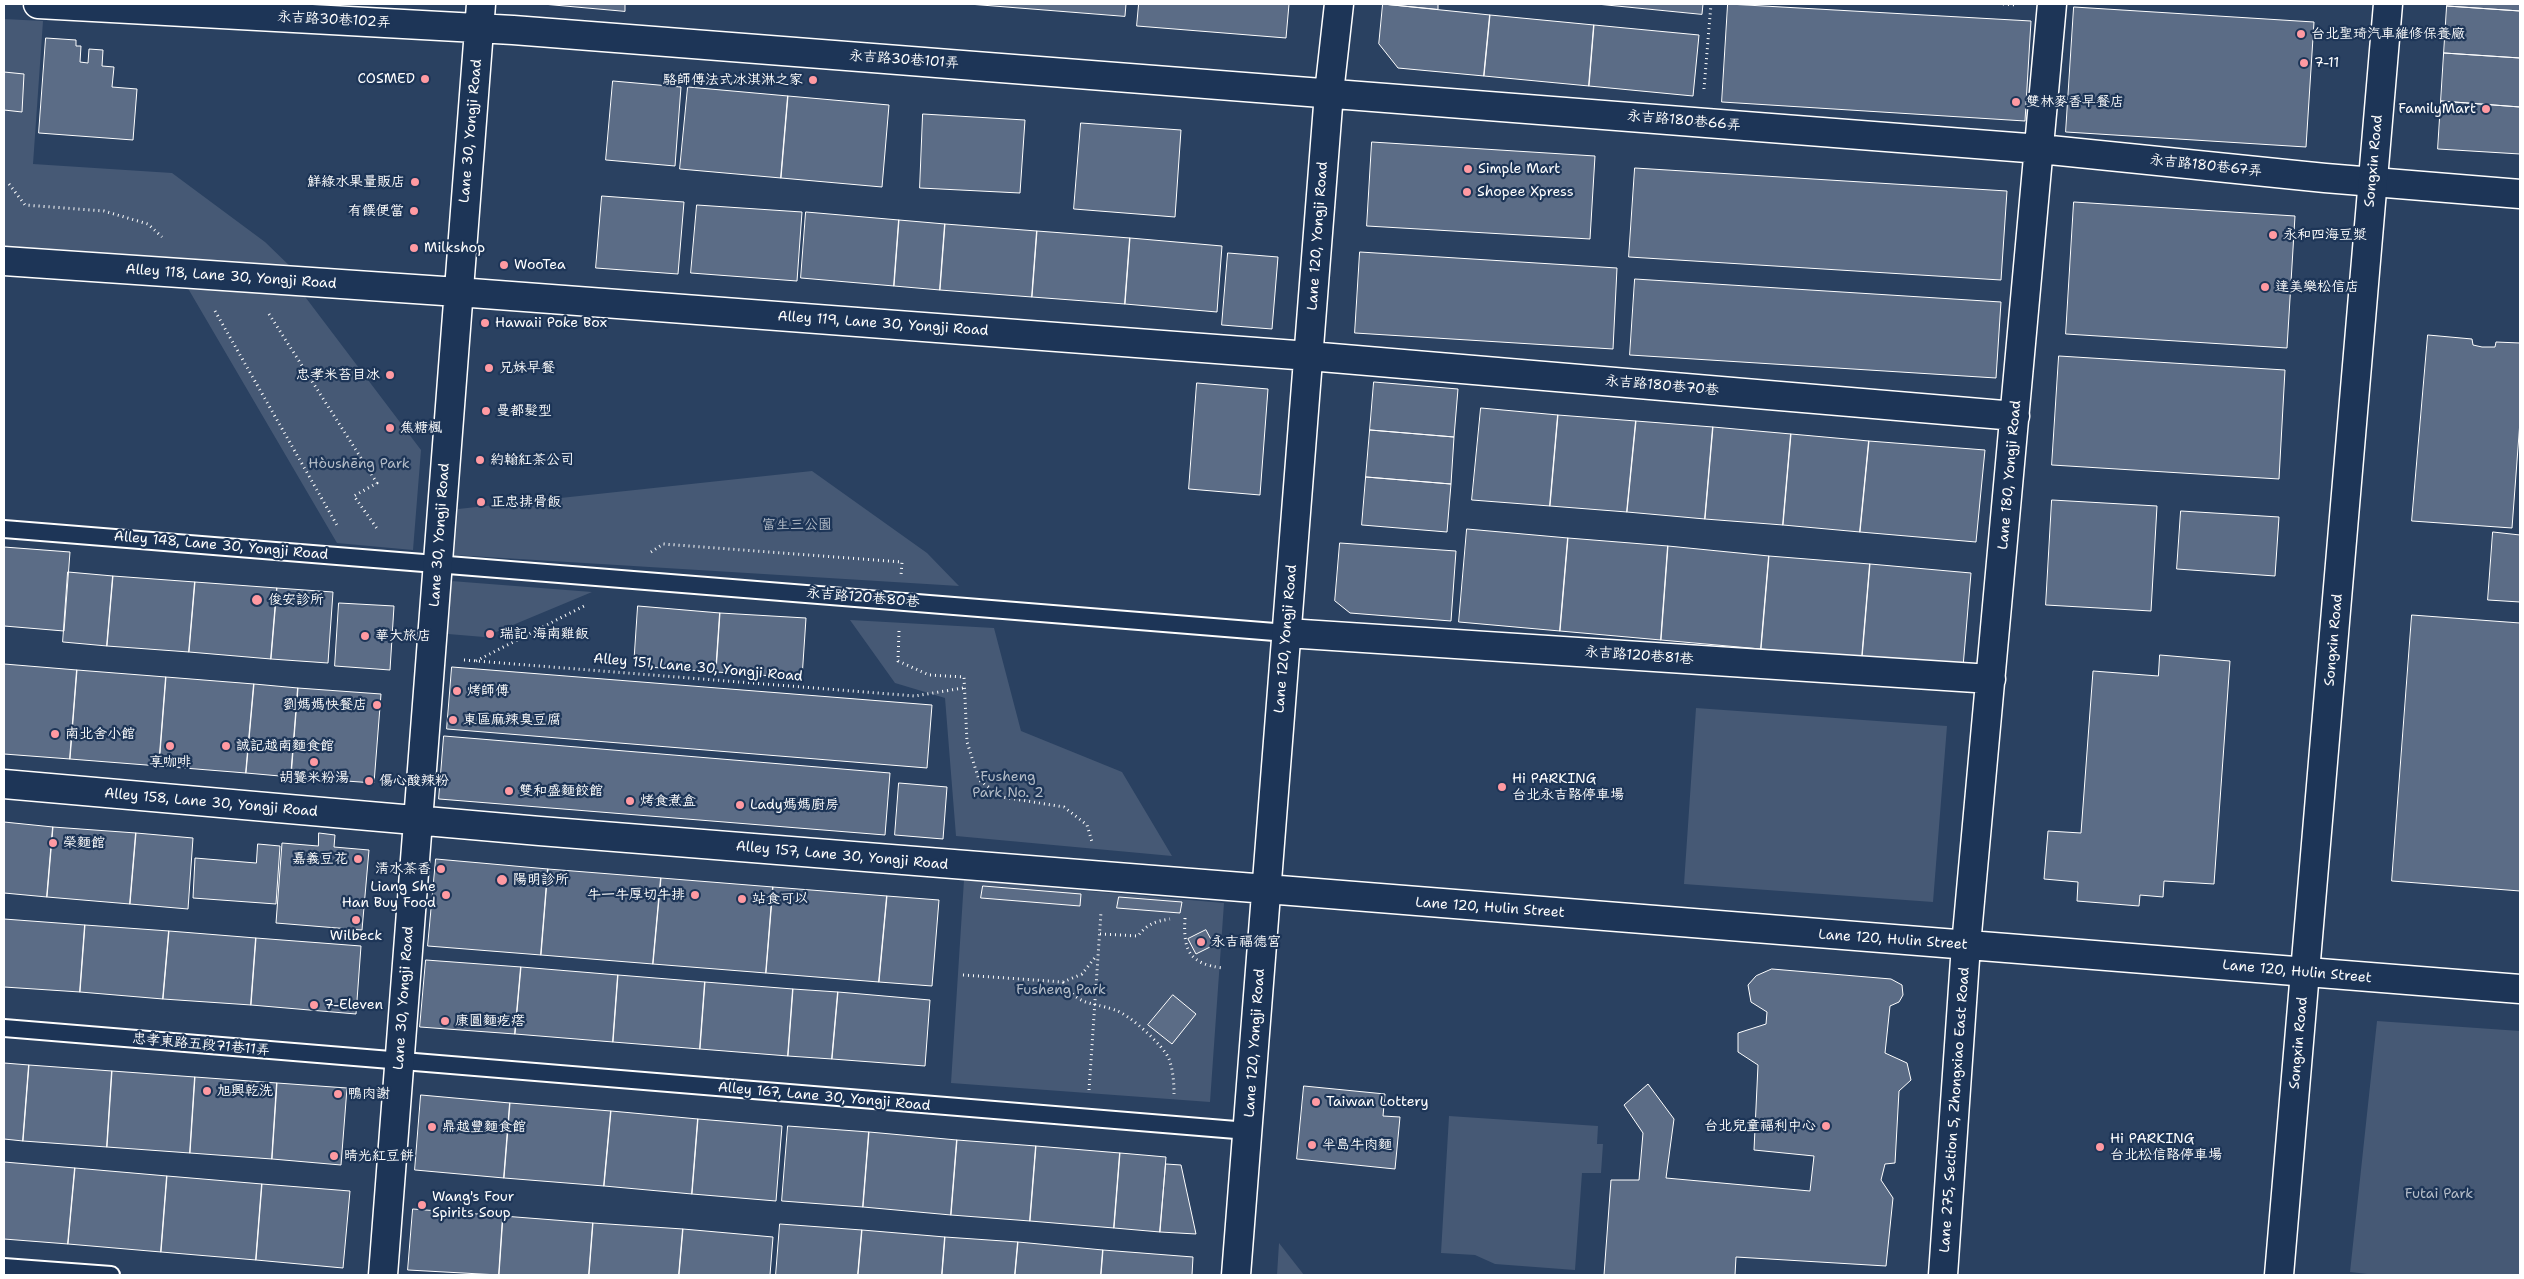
<!DOCTYPE html>
<meta charset="utf-8">
<style>
body{margin:0}
#map{position:relative;width:2524px;height:1279px;overflow:hidden;background:#2a4161;font-family:"Shantell Sans",sans-serif}
canvas{display:block}
.frame{position:absolute;inset:0;border:5px solid #fff;pointer-events:none}
</style>
<div id="map">
<canvas width="2524" height="1279"></canvas>
<div class="frame"></div>
</div>
<script>
const ctx = document.querySelector('canvas').getContext('2d');
ctx.lineJoin = 'round';
function fill(path, color) {
  ctx.fillStyle = color;
  ctx.fill(path, 'evenodd');
}
function strokePath(path, color, width, dash) {
  ctx.strokeStyle = color;
  ctx.lineWidth = width;
  ctx.lineCap = dash ? 'butt' : 'round';
  ctx.setLineDash(dash || []);
  ctx.stroke(path);
}
function drawText(font, color, halo, rows, align = 'center') {
  ctx.font = font + ' "Shantell Sans","LXGW WenKai TC",sans-serif';
  ctx.lineWidth = 4.5;
  ctx.setLineDash([]);
  ctx.textBaseline = 'middle';
  ctx.strokeStyle = halo;
  ctx.fillStyle = color;
  for (const [text, x, y, turn = 0] of rows) {
    ctx.save();
    ctx.translate(x, y);
    ctx.rotate((+turn || 0) * Math.PI / 180);
    ctx.textAlign = isNaN(turn) ? turn : align;
    if (halo) ctx.strokeText(text, 0, 0);
    ctx.fillText(text, 0, 0);
    ctx.restore();
  }
}
fill(new Path2D(`
 M4 19 43 21 33 164 172 173 265 242 295 271 4 248Z
 M186 285 303 294 421 450 413 550 337 543Z
 M812 471 927 553 959 586 454 555 458 509Z
 M451 581 592 592 484 637 448 634Z
 M850 620 994 628 1021 731 1122 772 1172 856 956 836 945 698 895 683Z
 M1696 708 1947 726 1933 902 1684 884Z
 M964 880 1224 903 1210 1102 951 1083Z
 M2377 1021 2520 1031V1275H2376L2350 1272Z
 M1449 1116 1598 1126 1597 1144H1603L1601 1173H1582L1575 1270 1495 1264 1475 1255 1441 1253Z
 M1279 1243 1304 1275H1277Z`), '#465975');
const building = new Path2D(`
 M543 4H625V11Z
 M969 4H1126L1125 16Z
 M1139 4H1289L1286 38 1137 26Z
 M1383 4H1438V9Z
 M1383 4 1490 15 1484 76 1398 68 1379 44Z
 M1597 4H1703L1702 14Z
 M1728 4 2031 21 2025 121 1722 102Z
 M2448 4H2520V11L2447 6Z
 M2447 6 2520 11V58L2444 53Z
 M2074 7 2314 22 2306 147 2066 132Z
 M1490 15 1594 25 1589 86 1484 76Z
 M1594 25 1699 35 1693 96 1589 86Z
 M46 38 76 40V46H81L80 62 88 63 89 49 103 50 102 66 114 67 112 87 137 89 133 140 39 133Z
 M2444 53 2520 58V107L2441 101Z
 M4 72 24 74 22 112 4 110Z
 M613 81 681 87 675 166 606 160Z
 M688 87 788 96 781 178 680 169Z
 M788 96 889 105 882 187 781 178Z
 M2441 101 2520 107V154L2438 149Z
 M923 114 1025 120 1020 193 920 188Z
 M1081 123 1181 130 1175 217 1074 209Z
 M1372 142 1595 156 1590 239 1367 226Z
 M1635 168 2007 191 2001 280 1629 257Z
 M602 196 684 202 678 274 596 268Z
 M2074 202 2295 216 2287 348 2066 334Z
 M697 205 802 212 797 281 691 273Z
 M806 212 899 220 894 286 801 278Z
 M899 220 945 224 940 290 894 286Z
 M945 224 1037 231 1032 297 940 290Z
 M1037 231 1130 238 1125 304 1032 297Z
 M1130 238 1222 246 1217 312 1125 304Z
 M1360 252 1617 268 1613 349 1355 333Z
 M1228 253 1278 257 1272 329 1222 325Z
 M1635 279 2001 302 1996 378 1630 355Z
 M2428 335 2472 339 2473 345 2482 347H2495L2496 342 2520 343V421L2512 528 2412 521Z
 M2059 356 2285 370 2279 479 2052 465Z
 M1374 382 1458 389 1454 437 1370 430Z
 M1197 383 1268 389 1260 495 1189 489Z
 M1481 408 1558 415 1550 506 1472 500Z
 M1558 415 1636 421 1627 512 1550 506Z
 M1636 421 1713 427 1705 519 1627 512Z
 M1713 427 1791 434 1783 525 1705 519Z
 M1370 430 1454 437 1451 484 1366 477Z
 M1791 434 1869 441 1860 532 1783 525Z
 M1869 441 1985 450 1976 542 1860 532Z
 M1366 477 1451 484 1447 532 1362 525Z
 M2052 500 2157 506 2151 611 2046 605Z
 M2181 511 2279 517 2275 576 2177 569Z
 M1467 529 1568 538 1560 631 1459 622Z
 M2493 532 2520 535V602L2488 600Z
 M1568 538 1668 546 1661 640 1560 631Z
 M1340 543 1456 551 1451 621 1350 613 1335 601Z
 M1668 546 1769 556 1761 649 1661 640Z
 M4 547 70 552 64 631 4 626Z
 M1769 556 1870 564 1862 658 1761 649Z
 M1870 564 1971 573 1963 667 1862 658Z
 M68 572 113 576 107 646 63 642Z
 M113 576 195 582 189 652 107 646Z
 M195 582 277 588 271 659 189 652Z
 M277 588 333 592 328 663 271 659Z
 M339 603 394 606 390 670 335 666Z
 M638 606 720 613 716 672 634 666Z
 M720 613 806 618 802 678 716 672Z
 M2412 615 2520 623V891L2392 881Z
 M2160 655 2230 661 2214 884 2164 881 2163 897 2140 895 2139 906 2077 901 2078 882 2044 879 2048 831 2081 833 2093 671 2158 676Z
 M4 664 77 670 70 759 4 754Z
 M452 667 932 705 927 768 447 729Z
 M77 670 166 677 159 766 70 759Z
 M166 677 254 684 246 773 159 766Z
 M254 684 298 688 291 777 246 773Z
 M298 688 381 694 374 783 291 777Z
 M444 736 890 773 885 835 439 799Z
 M899 783 947 787 943 839 895 835Z
 M4 822 53 827 47 897 4 893Z
 M53 827 136 833 130 904 47 897Z
 M136 833 193 838 188 909 130 904Z
 M319 833 335 835 334 847 369 850 362 930 276 923 282 843 318 846Z
 M258 844 280 846 276 904 193 898 195 858 256 863Z
 M436 859 548 869 541 955 428 946Z
 M548 869 661 878 653 964 541 955Z
 M661 878 773 887 766 973 653 964Z
 M983 886 1081 894 1080 906 981 898Z
 M773 887 887 896 879 982 766 973Z
 M887 896 939 900 932 986 879 982Z
 M1119 897 1182 902 1180 913 1117 908Z
 M4 919 85 925 80 992 4 987Z
 M85 925 169 931 163 999 80 992Z
 M1206 930 1214 945 1196 954 1188 939Z
 M169 931 256 938 251 1005 163 999Z
 M256 938 361 946 356 1014 251 1005Z
 M426 960 521 967 515 1034 420 1027Z
 M521 967 618 975 613 1042 515 1034Z
 M1772 969 1891 979 1902 985 1903 995 1899 1002 1890 1006 1885 1053 1907 1063 1911 1080 1899 1091 1895 1163 1885 1164 1881 1180 1893 1198 1886 1266 1736 1257 1735 1275H1604L1611 1180H1639L1643 1133 1624 1105 1648 1084 1674 1119 1666 1178 1810 1191 1814 1156 1754 1150 1758 1065 1738 1052V1033L1766 1024 1767 1012 1751 1002 1748 985 1756 976Z
 M618 975 705 982 700 1049 613 1042Z
 M705 982 793 989 788 1056 700 1049Z
 M793 989 838 992 832 1059 788 1056Z
 M838 992 930 1000 925 1066 832 1059Z
 M1173 995 1196 1014 1172 1044 1148 1025Z
 M4 1063 29 1065 23 1141 4 1139Z
 M29 1065 112 1071 107 1147 23 1141Z
 M112 1071 195 1077 190 1153 107 1147Z
 M195 1077 277 1083 272 1159 190 1153Z
 M277 1083 347 1088 341 1165 272 1159Z
 M1304 1086 1385 1094 1383 1116 1400 1117 1395 1169 1297 1159Z
 M421 1095 510 1103 504 1178 415 1170Z
 M510 1103 611 1111 604 1186 504 1178Z
 M611 1111 698 1119 692 1194 604 1186Z
 M698 1119 782 1126 776 1201 692 1194Z
 M788 1126 869 1132 863 1207 782 1201Z
 M869 1132 957 1140 951 1215 863 1207Z
 M957 1140 1036 1146 1030 1221 951 1215Z
 M1036 1146 1120 1153 1114 1228 1030 1221Z
 M1120 1153 1166 1157 1160 1232 1114 1228Z
 M4 1162 75 1168 68 1244 4 1239Z
 M1166 1164 1181 1165 1196 1234 1160 1232Z
 M75 1168 167 1176 161 1252 68 1244Z
 M167 1176 262 1184 256 1260 161 1252Z
 M262 1184 350 1191 343 1268 256 1260Z
 M413 1209 503 1216 499 1275 408 1270Z
 M503 1216 593 1223 589 1275H499Z
 M593 1223 683 1229 679 1275H589Z
 M780 1224 862 1230 858 1275H776Z
 M683 1229 773 1237 770 1275H679Z
 M862 1230 945 1237 942 1275H858Z
 M945 1237 1018 1242 1015 1275H942Z
 M1018 1242 1103 1250 1101 1275H1015Z
 M1103 1250 1193 1257 1192 1275H1101Z`);
fill(building, '#5b6c86');
strokePath(building, '#fff', 1);
const lane = new Path2D(`
 M4 529 1287 633
 M4 1028 1248 1131
 M4 1267 111 1275`);
const street = new Path2D(`
 M38 4 513 30 2040 149 2325 178 2520 194
 M4 261 458 292 1309 356 2015 416
 M1287 633 1991 679
 M4 784C842 860 1681 924 2520 989
 M383 1275 481 4
 M1236 1275 1329 93 1339 4
 M1943 1275 1966 945 2052 4`);
const secondary = new Path2D(`
 M2279 1275 2388 4`);
strokePath(lane, '#fff', 20);
strokePath(street, '#fff', 31);
strokePath(secondary, '#fff', 31);
strokePath(new Path2D(`
 M2003 4 2017 5
 M1704 89 1711 4
 M4 184H9L25 205 104 211 148 224 162 237
 M215 311 338 527
 M269 314 377 483 354 496 378 530
 M651 552 663 544 902 562 901 575
 M899 631 898 661 929 675 964 677 967 742 979 780 1002 797 1064 807 1087 825 1092 842
 M464 660 915 696 963 688
 M476 661 584 606
 M1185 918C1183 950 1189 964 1223 968
 M1100 934 1138 936C1147 924 1156 921 1170 919
 M963 975 1063 982 1082 974 1097 955
 M1063 982C1080 1007 1089 1001 1115 1010 1129 1014 1164 1046 1169 1059 1173 1070 1174 1082 1174 1094
 M1089 1090 1101 912`), '#fff', 3, [1, 4]);
strokePath(lane, '#1d3557', 16);
strokePath(street, '#1d3557', 28);
strokePath(secondary, '#1d3557', 28);
for (const [x, y, r, color] of [
 [2301,34,5,"#ff9aa2"],
 [2304,63,5,"#ff9aa2"],
 [425,79,5,"#ff9aa2"],
 [813,80,5,"#ff9aa2"],
 [2016,102,5,"#ff9aa2"],
 [2486,109,5,"#ff9aa2"],
 [1468,169,5,"#ff9aa2"],
 [415,182,5,"#ff9aa2"],
 [1467,192,5,"#ff9aa2"],
 [414,211,5,"#ff9aa2"],
 [2273,235,5,"#ff9aa2"],
 [414,248,5,"#ff9aa2"],
 [504,265,5,"#ff9aa2"],
 [2265,287,5,"#ff9aa2"],
 [485,323,5,"#ff9aa2"],
 [489,368,5,"#ff9aa2"],
 [390,375,5,"#ff9aa2"],
 [486,411,5,"#ff9aa2"],
 [390,428,5,"#ff9aa2"],
 [480,460,5,"#ff9aa2"],
 [481,502,5,"#ff9aa2"],
 [257,600,6,"#ff9aa2"],
 [490,634,5,"#ff9aa2"],
 [365,636,5,"#ff9aa2"],
 [457,691,5,"#ff9aa2"],
 [377,705,5,"#ff9aa2"],
 [453,720,5,"#ff9aa2"],
 [55,734,5,"#ff9aa2"],
 [170,746,5,"#ff9aa2"],
 [226,746,5,"#ff9aa2"],
 [314,762,5,"#ff9aa2"],
 [369,781,5,"#ff9aa2"],
 [1502,787,5,"#ff9aa2"],
 [509,791,5,"#ff9aa2"],
 [630,801,5,"#ff9aa2"],
 [740,805,5,"#ff9aa2"],
 [53,843,5,"#ff9aa2"],
 [358,859,5,"#ff9aa2"],
 [441,869,5,"#ff9aa2"],
 [502,880,6,"#ff9aa2"],
 [446,895,5,"#ff9aa2"],
 [695,895,5,"#ff9aa2"],
 [742,899,5,"#ff9aa2"],
 [356,920,5,"#ff9aa2"],
 [1201,942,5,"#ff9aa2"],
 [314,1005,5,"#ff9aa2"],
 [445,1021,5,"#ff9aa2"],
 [207,1091,5,"#ff9aa2"],
 [338,1094,5,"#ff9aa2"],
 [1316,1102,5,"#ff9aa2"],
 [1826,1126,5,"#ff9aa2"],
 [432,1127,5,"#ff9aa2"],
 [1312,1145,5,"#ff9aa2"],
 [2100,1147,5,"#ff9aa2"],
 [334,1156,5,"#ff9aa2"],
 [422,1205,5,"#ff9aa2"]
]) {
  const dot = new Path2D();
  dot.arc(x, y, r, 0, 2 * Math.PI);
  ctx.fillStyle = color;
  ctx.fill(dot);
  strokePath(dot, '#1d3557', 2);
}
drawText('14px', '#fff', '#1d3557', [
 ["永吉路30巷102弄",334,20,3],
 ["永吉路30巷101弄",904,60,4],
 ["永吉路180巷66弄",1684,121,5],
 ["Lane 30, Yongji Road",471,131,-85],
 ["Songxin Road",2374,161,-85],
 ["永吉路180巷67弄",2206,166,6],
 ["Lane 120, Yongji Road",1318,236,-86],
 ["Alley 118, Lane 30, Yongji Road",231,277,4],
 ["Alley 119, Lane 30, Yongji Road",883,324,4],
 ["永吉路180巷70巷",1662,386,5],
 ["Lane 180, Yongji Road",2010,475,-85],
 ["Lane 30, Yongji Road",440,535,-86],
 ["Alley 148, Lane 30, Yongji Road",221,546,5],
 ["永吉路120巷80巷",863,598,5],
 ["Lane 120, Yongji Road",1286,639,-85],
 ["Songxin Road",2334,640,-85],
 ["永吉路120巷81巷",1639,656,4],
 ["Alley 151, Lane 30, Yongji Road",698,668,5],
 ["Alley 158, Lane 30, Yongji Road",211,803,5],
 ["Alley 157, Lane 30, Yongji Road",842,856,5],
 ["Lane 120, Hulin Street",1490,908,4],
 ["Lane 120, Hulin Street",1893,940,4],
 ["Lane 120, Hulin Street",2297,972,5],
 ["Lane 30, Yongji Road",404,998,-86],
 ["Lane 120, Yongji Road",1255,1043,-86],
 ["Songxin Road",2299,1043,-85],
 ["忠孝東路五段71巷11弄",201,1045,5],
 ["Alley 167, Lane 30, Yongji Road",824,1097,5],
 ["Lane 275, Section 5, Zhongxiao East Road",1955,1110,-86]
]);
drawText('14px', '#fff', '#1d3557', [
 ["台北聖琦汽車維修保養廠",2311,34],
 ["7-11",2314,63],
 ["COSMED",415,79,"right"],
 ["駱師傅法式冰淇淋之家",803,80,"right"],
 ["雙林麥香早餐店",2026,102],
 ["FamilyMart",2476,109,"right"],
 ["Simple Mart",1478,169],
 ["鮮綠水果量販店",405,182,"right"],
 ["Shopee Xpress",1477,192],
 ["有饌便當",404,211,"right"],
 ["永和四海豆漿",2283,235],
 ["Milkshop",424,248],
 ["WooTea",514,265],
 ["達美樂松信店",2275,287],
 ["Hawaii Poke Box",495,323],
 ["兄妹早餐",499,368],
 ["忠孝米苔目冰",380,375,"right"],
 ["曼都髮型",496,411],
 ["焦糖楓",400,428],
 ["約翰紅茶公司",490,460],
 ["正忠排骨飯",491,502],
 ["俊安診所",268,600],
 ["瑞記 海南雞飯",500,634],
 ["華大旅店",375,636],
 ["烤師傅",467,691],
 ["劉媽媽快餐店",367,705,"right"],
 ["東區麻辣臭豆腐",463,720],
 ["南北舍小館",65,734],
 ["誠記越南麵食館",236,746],
 ["享咖啡",170,762,"center"],
 ["胡饕米粉湯",314,778,"center"],
 ["Hi PARKING",1512,779],
 ["台北永吉路停車場",1512,795],
 ["傷心酸辣粉",379,781],
 ["雙和盛麵餃館",519,791],
 ["烤食煮盒",640,801],
 ["Lady媽媽廚房",750,805],
 ["榮麵館",63,843],
 ["嘉義豆花",348,859,"right"],
 ["清水茶香",431,869,"right"],
 ["陽明診所",513,880],
 ["Liang She",436,887,"right"],
 ["Han Buy Food",436,903,"right"],
 ["牛一牛厚切牛排",685,895,"right"],
 ["站食可以",752,899],
 ["Wilbeck",356,936,"center"],
 ["永吉福德宮",1211,942],
 ["7-Eleven",324,1005],
 ["康圓麵疙瘩",455,1021],
 ["旭興乾洗",217,1091],
 ["鴨肉謝",348,1094],
 ["Taiwan Lottery",1326,1102],
 ["台北兒童福利中心",1816,1126,"right"],
 ["鼎越豐麵食館",442,1127],
 ["Hi PARKING",2110,1139],
 ["台北松信路停車場",2110,1155],
 ["半島牛肉麵",1322,1145],
 ["晴光紅豆餅",344,1156],
 ["Wang's Four",432,1197],
 ["Spirits Soup",432,1213]
], 'left');
drawText('14px', '#b5bdc8', '#1d3557', [
 ["Hòushēng Park",359,464],
 ["富生三公園",797,525],
 ["Fusheng",1008,777],
 ["Park No. 2",1008,793],
 ["Fusheng Park",1061,990],
 ["Futai Park",2439,1194]
]);
</script>
